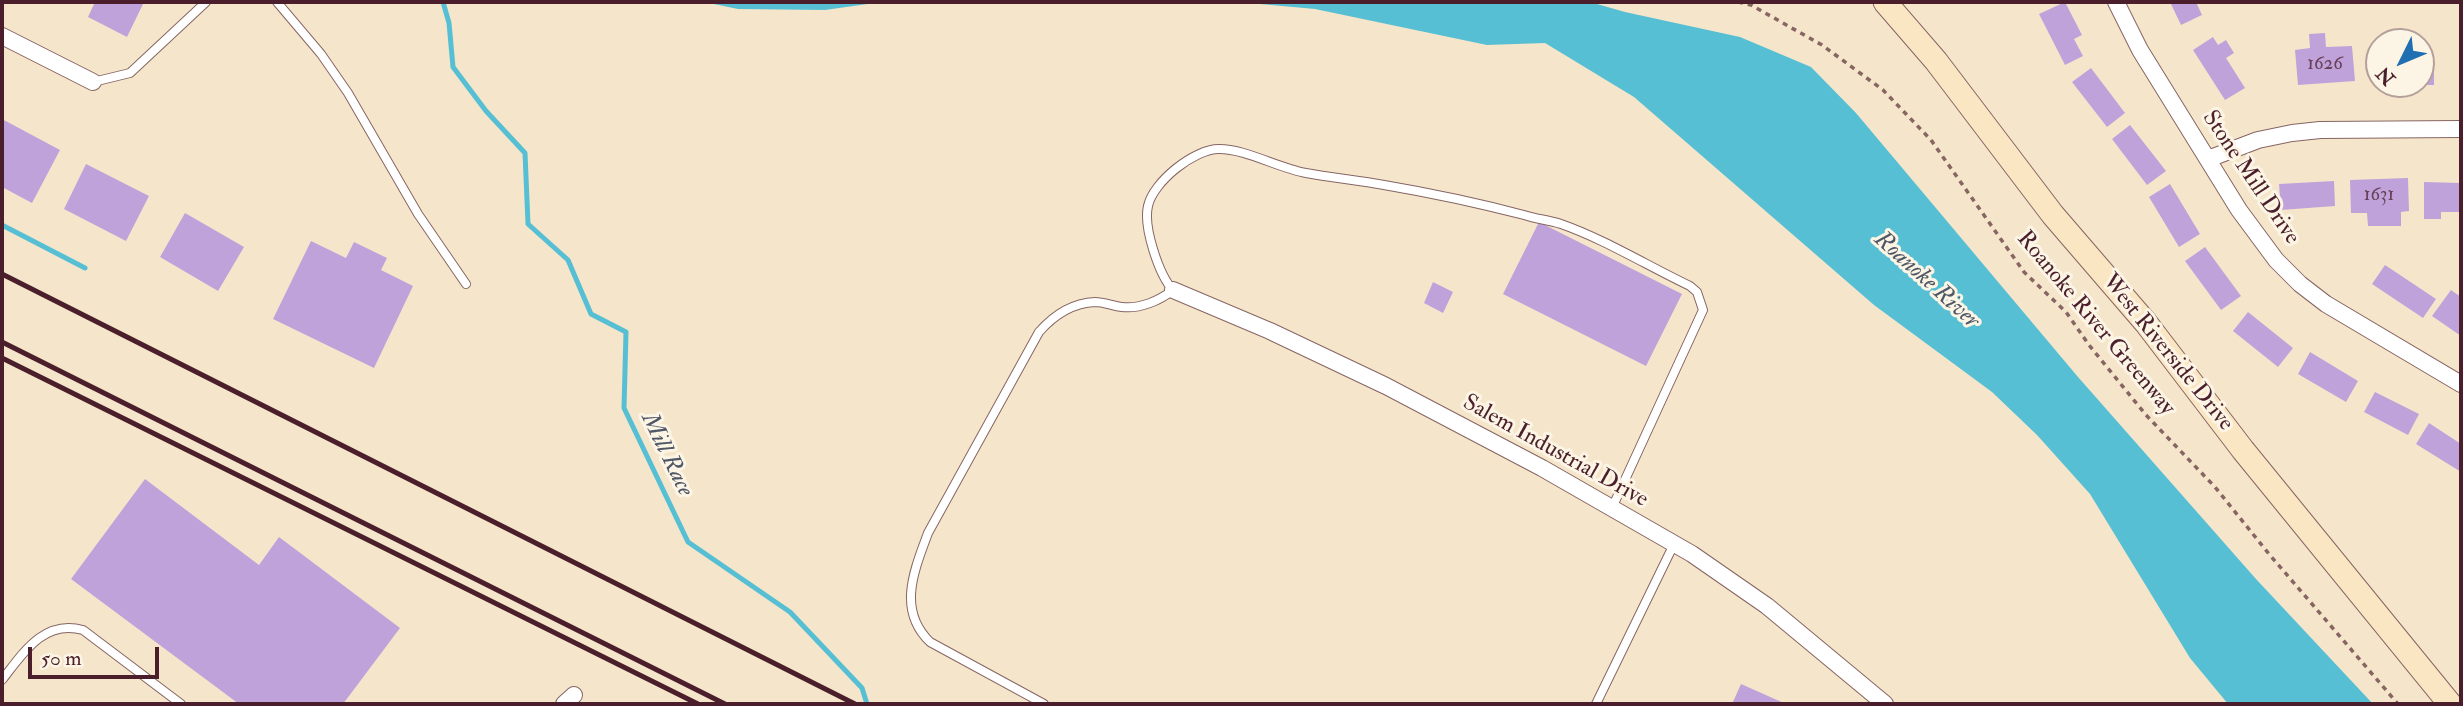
<!DOCTYPE html>
<style>
body{margin:0}
#map{position:relative;width:2463px;height:706px;overflow:hidden;background:#f5e6cb;font-family:"IM FELL Double Pica",serif}
canvas{display:block}
.frame{position:absolute;inset:0;border:4px solid #4a1f2b;pointer-events:none}
.north{position:absolute;left:2365px;top:28px;width:70px;height:70px;box-sizing:border-box;background:#fcf5e5;border:2px solid #b59f9b;border-radius:50%;rotate:227deg;font-size:19px;font-weight:700;line-height:28px;text-align:center;color:#4a1f2b}
.north::after{content:'';display:block;margin:auto;width:24px;height:32px;background:#1f6fb2;clip-path:polygon(50% 0,100% 100%,50% 72%,0 100%)}
.scale{position:absolute;left:28px;top:647px;width:131px;height:32px;box-sizing:border-box;border:4px solid #4a1f2b;border-top:0;padding-left:9px;font-size:21px;line-height:24px;white-space:nowrap;color:#4a1f2b;-webkit-text-stroke:5px #fcf5e5;paint-order:stroke}
</style>
<div id="map">
<canvas width="2463" height="706"></canvas>
<div class="frame"></div>
<div class="north">N</div>
<div class="scale">50 m</div>
</div>
<script>
const ctx = document.querySelector('canvas').getContext('2d');
ctx.lineJoin = 'round';
function fill(path, color) {
  ctx.fillStyle = color;
  ctx.fill(path, 'evenodd');
}
function strokePath(path, color, width, dash) {
  ctx.strokeStyle = color;
  ctx.lineWidth = width;
  ctx.lineCap = dash ? 'butt' : 'round';
  ctx.setLineDash(dash || []);
  ctx.stroke(path);
}
function drawText(font, color, halo, rows, align = 'center') {
  ctx.font = font + ' "IM FELL Double Pica",serif';
  ctx.lineWidth = 6;
  ctx.setLineDash([]);
  ctx.textBaseline = 'middle';
  ctx.strokeStyle = halo;
  ctx.fillStyle = color;
  for (const [text, x, y, turn = 0] of rows) {
    ctx.save();
    ctx.translate(x, y);
    ctx.rotate((+turn || 0) * Math.PI / 180);
    ctx.textAlign = isNaN(turn) ? turn : align;
    if (halo) ctx.strokeText(text, 0, 0);
    ctx.fillText(text, 0, 0);
    ctx.restore();
  }
}
fill(new Path2D(`
 M704 2H882L825 10 738 9Z
 M1238 2H1590L1625 12 1740 37 1811 67 1856 113 2078 377 2256 579 2373 704H2228L2190 658 2090 494 2037 435 1992 392 1874 305 1634 97 1545 43 1487 45 1315 9Z`), '#57bfd4');
strokePath(new Path2D(`
 M443 2 449 23 453 67 486 111 525 153 528 224 568 260 591 314 626 332 624 408 688 542 790 612 862 688 867 704
 M2 225 85 268`), '#57bfd4', 5);
fill(new Path2D(`
 M95 2H144L127 37 88 17Z
 M2065 2 2082 35 2074 39 2083 56 2065 65 2039 14Z
 M2170 2H2196L2202 15 2181 25Z
 M2325 33 2326 47 2352 46 2355 81 2298 85 2295 50 2310 48 2309 34Z
 M2213 37 2218 45 2226 40 2234 53 2226 58 2245 88 2225 100 2193 50Z
 M2421 55H2434V85H2421Z
 M2091 68 2125 113 2107 127 2072 82Z
 M2 119 60 150 32 203 2 187Z
 M2130 125 2166 171 2147 185 2112 139Z
 M86 164 149 196 126 241 64 209Z
 M2408 178 2409 211 2401 212V226H2368L2367 213H2351L2350 180Z
 M2334 181 2335 206 2281 210 2279 184Z
 M2424 182 2461 183V212H2441V219H2424Z
 M2170 184 2200 234 2179 247 2149 197Z
 M185 213 244 247 218 291 160 257Z
 M1539 222 1682 294 1646 366 1503 294Z
 M311 241 346 258 354 242 387 258 381 270 413 286 374 368 273 319Z
 M2205 247 2241 296 2221 310 2185 261Z
 M2385 265 2436 299 2423 318 2372 284Z
 M1433 282 1453 292 1443 313 1424 303Z
 M2451 290 2461 297V336L2432 316Z
 M2248 312 2293 348 2278 367 2233 331Z
 M2310 352 2358 381 2346 402 2298 374Z
 M2375 392 2419 414 2408 435 2364 412Z
 M2429 423 2461 444V472L2416 444Z
 M145 479 259 565 279 537 400 628 343 704H239L71 579Z
 M1741 684 1786 704H1732Z`), '#c0a2db');
const lane = new Path2D(`
 M277 2 321 54 348 93 418 214 466 284
 M93 82 130 73 206 2
 M2 680C23 653 44 619 83 630L181 704
 M1044 704 930 642C897 610 914 571 928 533L1039 332C1054 315 1072 303 1095 302 1104 302 1113 306 1122 307 1140 309 1159 301 1173 290 1159 275 1143 227 1148 206 1153 182 1194 149 1219 149 1246 149 1278 168 1306 173 1332 178 1358 180 1384 185 1431 193 1478 203 1524 215 1536 219 1549 220 1561 224 1604 239 1648 266 1690 286L1697 292 1703 310 1612 508
 M1596 704 1674 544`);
const street = new Path2D(`
 M2116 2 2140 50 2239 210 2276 260 2300 284 2326 304 2461 384
 M2 36 93 82
 M2208 159 2258 140 2292 133 2320 130 2461 129
 M1173 290 1270 331 1386 386 1542 468 1692 554 1767 606 1885 704
 M564 704 574 695`);
const secondary = new Path2D(`
 M1885 2 1936 61 2053 215 2146 323 2243 450 2450 704`);
strokePath(lane, '#866563', 10);
strokePath(street, '#866563', 18);
strokePath(secondary, '#866563', 25);
strokePath(new Path2D(`
 M1738 2 1751 5 1822 45 1883 90 1931 140 2024 272 2066 312 2089 345 2146 415 2215 487 2269 554 2398 704`), '#866563', 3.5, [5, 5]);
strokePath(lane, '#fff', 8);
strokePath(street, '#fff', 16);
strokePath(secondary, '#fbe6c4', 23);
strokePath(new Path2D(`
 M2 274 855 704
 M2 342 725 704
 M2 358 698 704`), '#4a1f2b', 5);
drawText('19px', '#684057', null, [
 ["1626",2325,65],
 ["1631",2379,196]
]);
drawText('23px', '#4a1f2b', '#fcf5e5', [
 ["Stone Mill Drive",2250,178,56],
 ["Roanoke River Greenway",2095,324,50],
 ["West Riverside Drive",2167,353,51],
 ["Salem Industrial Drive",1555,452,29]
]);
drawText('italic 24px', '#4f5766', '#fcf5e5', [
 ["Roanoke River",1926,281,42],
 ["Mill Race",666,455,64]
]);
</script>
